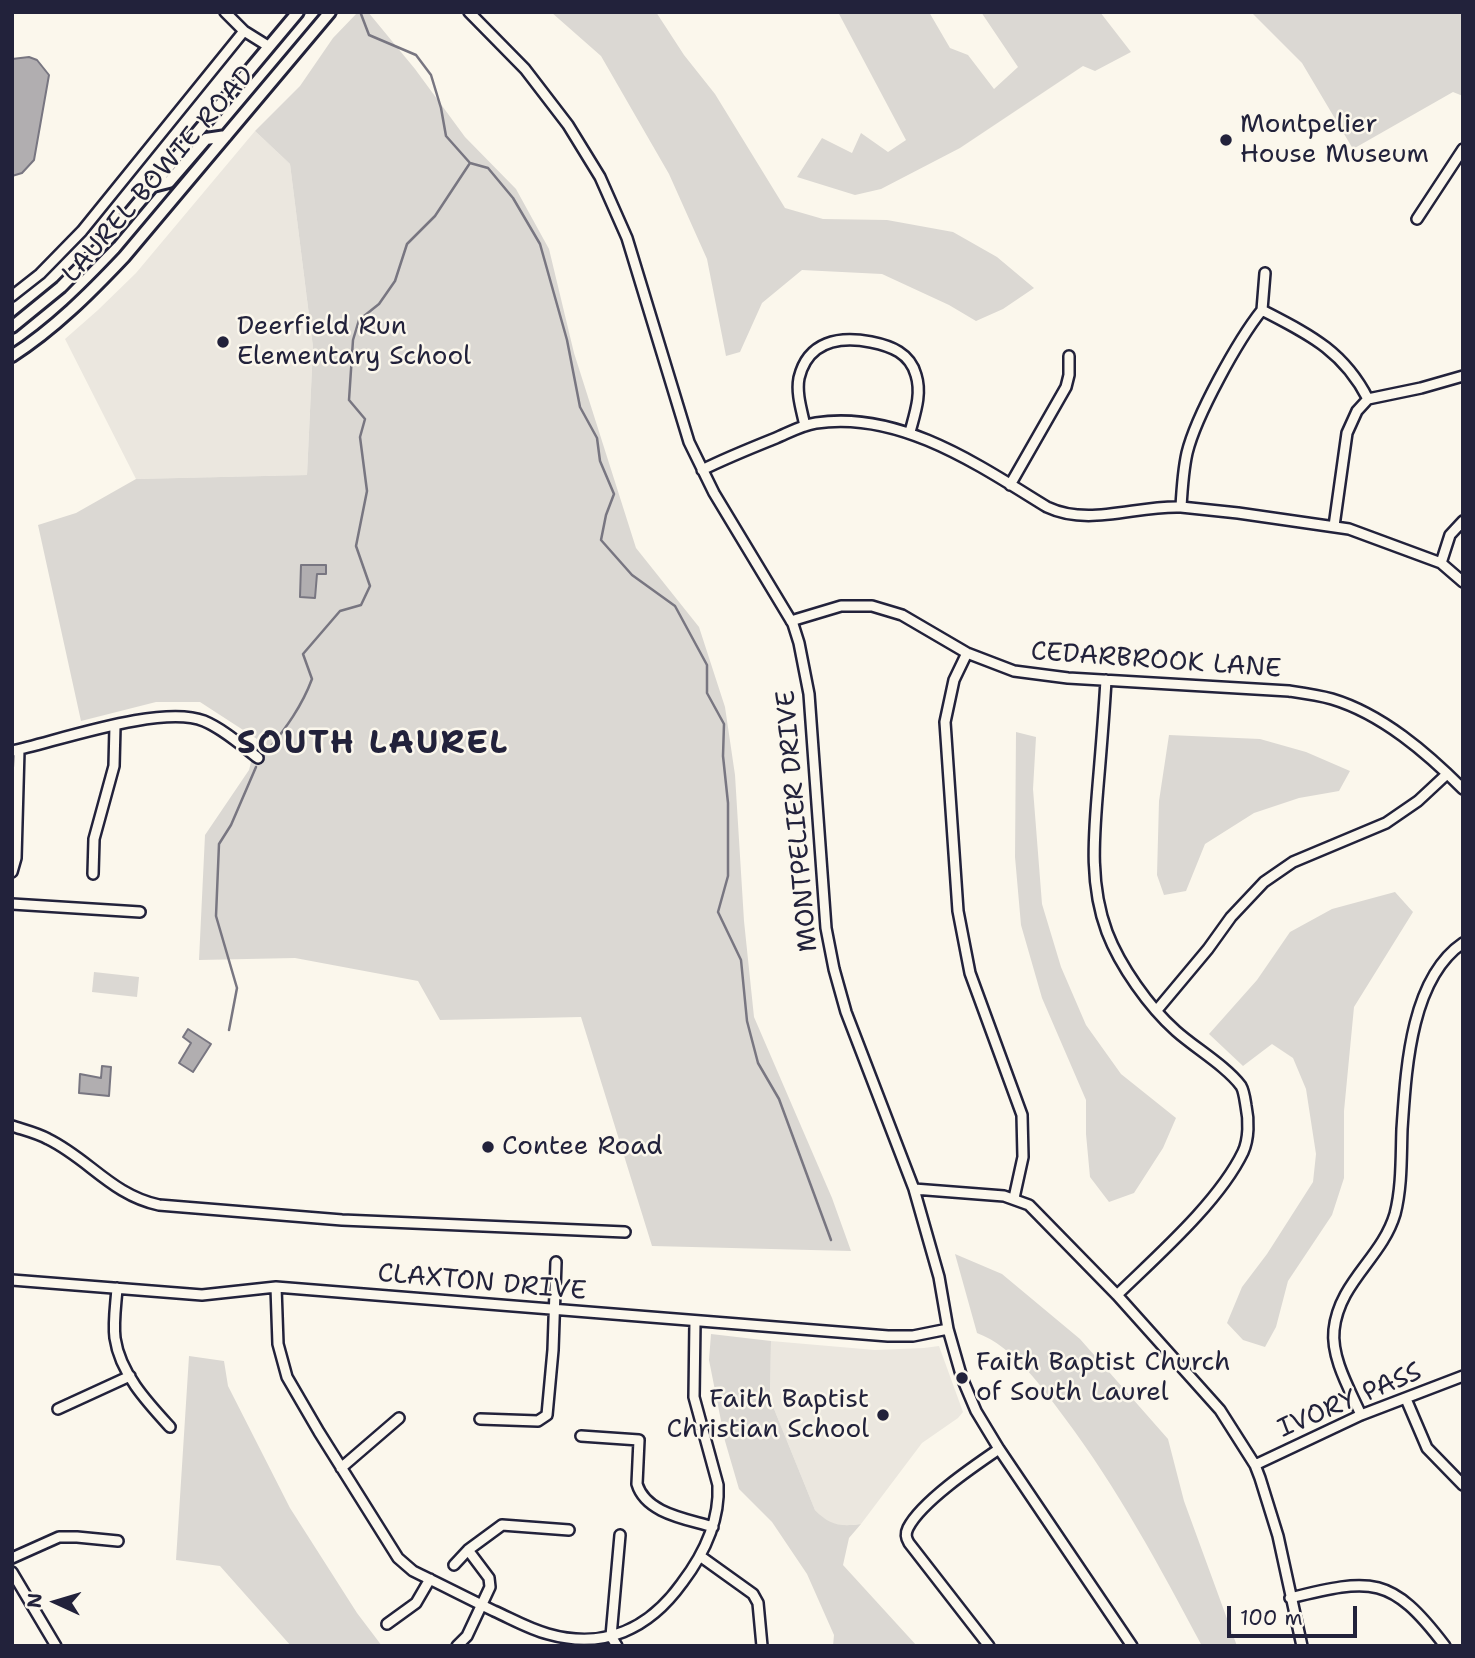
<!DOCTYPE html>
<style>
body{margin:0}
#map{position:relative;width:1475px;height:1658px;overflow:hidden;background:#fbf7ec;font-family:"Shantell Sans",sans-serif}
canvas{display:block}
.frame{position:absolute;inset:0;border:14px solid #22223b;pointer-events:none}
.north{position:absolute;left:21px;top:1567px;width:70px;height:70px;-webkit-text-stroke:5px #fbf7ec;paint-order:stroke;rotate:274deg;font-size:19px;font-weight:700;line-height:28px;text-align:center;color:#22223b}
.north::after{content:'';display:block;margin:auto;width:24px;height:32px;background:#22223b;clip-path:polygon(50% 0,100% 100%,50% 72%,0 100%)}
.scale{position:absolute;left:1227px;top:1606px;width:130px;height:32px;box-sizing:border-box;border:4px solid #22223b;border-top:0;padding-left:9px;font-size:21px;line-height:24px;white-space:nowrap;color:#22223b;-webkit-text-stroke:5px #fbf7ec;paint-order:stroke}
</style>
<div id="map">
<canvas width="1475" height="1658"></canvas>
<div class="frame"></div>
<div class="north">N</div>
<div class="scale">100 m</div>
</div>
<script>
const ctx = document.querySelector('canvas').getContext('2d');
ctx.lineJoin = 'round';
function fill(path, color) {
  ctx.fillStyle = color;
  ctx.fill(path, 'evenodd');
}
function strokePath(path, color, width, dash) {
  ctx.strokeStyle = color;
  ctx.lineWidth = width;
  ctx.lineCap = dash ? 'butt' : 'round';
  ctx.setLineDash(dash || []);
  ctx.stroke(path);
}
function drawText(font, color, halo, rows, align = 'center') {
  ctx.font = font + ' "Shantell Sans",sans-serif';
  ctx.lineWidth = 5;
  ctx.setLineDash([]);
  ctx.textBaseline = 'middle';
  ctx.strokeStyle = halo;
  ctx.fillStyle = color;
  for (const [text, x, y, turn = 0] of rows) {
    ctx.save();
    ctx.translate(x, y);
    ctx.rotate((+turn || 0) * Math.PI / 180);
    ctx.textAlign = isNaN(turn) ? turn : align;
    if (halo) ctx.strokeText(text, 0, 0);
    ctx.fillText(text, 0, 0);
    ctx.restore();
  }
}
fill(new Path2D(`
 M255 131 290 164 313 347 307 475 136 479 65 339 98 310 136 273Z
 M771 1341 875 1350 924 1348 939 1346 963 1412 958 1418 922 1443 861 1524 844 1526 826 1523 815 1510 770 1399Z`), '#ebe7df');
fill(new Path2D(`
 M358 12H368L415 69 465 137 516 189 549 249 574 353 636 548 699 627 725 707 735 775 744 921 754 1017 832 1198 851 1251 652 1246 581 1017 440 1020 418 981 295 958 199 960 205 835 249 770 257 739 200 702H156L81 721 38 525 76 513 136 479 307 475 313 347 290 164 255 131 300 86 333 38Z
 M551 12H656L684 55 715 94 785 208 823 219 887 220 953 232 997 257 1034 288 1003 309 976 321 949 305 882 274 802 270 762 303 740 352 726 356 707 259 669 174 601 56Z
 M838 12H929L950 48 968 55 994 89 1018 67 981 12H1100L1131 52 1095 71 1083 66 960 148 881 189 855 195 797 177 822 138 852 153 861 133 888 152 906 140Z
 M1251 12H1463V96L1453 92 1353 149 1302 63Z
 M1016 732 1036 737 1033 789 1042 904 1061 967 1086 1025 1121 1074 1176 1118 1163 1148 1134 1193 1109 1202 1090 1177 1086 1134V1100L1042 998 1021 925 1015 857Z
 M1169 735 1260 739 1306 752 1350 771 1339 791 1299 798 1254 813 1205 844 1186 891 1164 895 1157 875 1159 801Z
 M1395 892 1413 912 1354 1007 1344 1111V1178L1332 1215 1288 1281 1276 1327 1265 1347 1243 1340 1227 1323 1242 1287 1267 1254 1313 1182 1316 1154 1306 1089 1293 1058 1272 1044 1243 1066 1209 1034 1257 980 1290 932 1332 909Z
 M94 972 139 977 137 997 92 992Z
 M955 1254 1002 1274 1080 1339 1168 1439 1184 1501 1237 1646H1202C1160 1567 1118 1489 1064 1417 1041 1386 1014 1347 977 1333Z
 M711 1334 771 1341 770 1399 815 1510C829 1525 840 1527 861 1524L849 1538 843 1565 917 1646H833L834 1635 807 1574 772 1522 739 1489 725 1441 709 1360Z
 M189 1356 224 1361 228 1386 290 1508 357 1613 382 1646H291L220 1566 176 1560Z`), '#dbd8d3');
const water = new Path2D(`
 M29 57 37 60 49 75 34 160 22 173 12 176V59Z
 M301 565H326V574H317L315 598 300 597Z
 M188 1029 211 1044 193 1072 179 1063 191 1043 183 1037Z
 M102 1066 111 1067 109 1096 79 1093 80 1074 101 1078Z`);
fill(water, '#b1aeb0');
strokePath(water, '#787681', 2);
strokePath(new Path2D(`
 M470 163 488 168 513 198 540 244 567 340 580 407 597 438 600 461 614 494 606 515 601 540 632 575 675 606 707 665V693L724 724 723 756 728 803V876L718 912 741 960 747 1021 758 1063 779 1099 831 1240
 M264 751 268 750C286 728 302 706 312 679L303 654 340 611 361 605 370 586 356 546 367 491 360 437 365 419 349 400 353 340 359 320 379 304 395 281 407 244 435 216 470 163 446 136 441 108 431 75 416 55 369 35 361 14
 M229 1030 237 988 216 916 219 844 231 825 256 767`), '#787681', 2.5);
const minor = new Path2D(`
 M225 12 244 31 268 46
 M469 12 525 69 568 125 600 177 627 238 689 442 714 493 793 624 799 643 809 694 826 928 834 969 846 1012 914 1189 939 1277 948 1329 962 1378 976 1411 999 1449 1132 1646
 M1417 219 1463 149
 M12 296 40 274 82 231 244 31
 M1262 310C1308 334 1343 350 1368 399
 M1262 310 1265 273
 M805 426C802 411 796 394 799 378 808 341 839 336 871 342 891 346 910 353 916 375 922 394 915 413 910 432
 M702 470C726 458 751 448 776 438 788 433 802 425 816 423 900 410 980 466 1047 507 1089 527 1137 505 1181 507L1238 513 1349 529 1441 563 1463 582
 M1010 485 1066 387 1069 375V356
 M1181 507C1182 489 1183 471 1187 453 1196 416 1238 340 1262 310
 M1334 526 1347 433 1357 411 1368 399 1421 388 1463 376
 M1441 563 1450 535 1463 521
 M791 621 841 606H872L902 615 967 653 1014 671 1068 678 1289 691C1303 693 1318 695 1332 699 1382 714 1427 753 1463 789
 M967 653 954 680 945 722 958 911 970 973 1022 1115 1023 1157 1014 1198
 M1106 680C1104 715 1101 751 1098 786 1094 835 1089 884 1107 932 1120 966 1149 1007 1176 1031 1195 1048 1226 1066 1241 1086 1244 1091 1245 1100 1246 1106 1249 1120 1249 1139 1243 1152 1219 1202 1157 1256 1117 1295
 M12 751C58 741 162 704 204 721 223 729 241 745 258 758
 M12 872 16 858 19 750
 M93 874 94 839 114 766 115 726
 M12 904 140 912
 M1157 1010 1208 949 1231 917 1264 882 1293 862 1386 823 1418 801 1447 774
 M12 1126C24 1130 37 1133 48 1139 89 1159 112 1195 159 1205L342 1220 625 1232
 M914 1189 1004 1196 1029 1205 1117 1295 1220 1410 1255 1465 1260 1478 1278 1536 1302 1646
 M12 1280 202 1295 276 1287 888 1336H913L948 1329
 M276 1287 278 1344 287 1377 319 1432 398 1558 413 1571C440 1584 467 1598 494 1611 512 1619 529 1629 548 1634 604 1650 649 1629 682 1583 704 1554 720 1522 718 1485L694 1397 695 1321
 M117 1288C116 1304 113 1322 115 1338 120 1373 147 1402 170 1427
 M1406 1399 1427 1448 1463 1485
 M58 1409 130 1376
 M1361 1415C1350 1390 1331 1358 1334 1330 1339 1282 1382 1258 1395 1214 1402 1187 1401 1157 1402 1129 1406 1071 1410 979 1463 943
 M480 1419 538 1421 547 1415 553 1350 556 1262
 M581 1436 639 1440 637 1484C646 1514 688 1519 713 1527
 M1255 1465 1361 1415 1463 1376
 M341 1468 399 1418
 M700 1556 753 1594 758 1603 762 1646
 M12 1558 59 1537H77L118 1541
 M454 1565 468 1550 502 1525 569 1530
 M12 1572 56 1646
 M1290 1598C1372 1578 1391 1575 1445 1646
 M387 1624 416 1603 430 1579
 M457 1646 467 1636 490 1587 489 1578 468 1550
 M617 1646 611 1636 620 1535
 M989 1646 909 1543C906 1538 905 1534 908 1528 921 1502 974 1466 999 1449`);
const major = new Path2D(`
 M153 186 169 182 206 139 226 136
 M12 327 61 287 109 238 298 12
 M12 356C54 329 90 293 124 257L330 12`);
strokePath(minor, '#22223b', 14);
strokePath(major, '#22223b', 16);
strokePath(minor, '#fbf7ec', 9);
strokePath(major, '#fbf7ec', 10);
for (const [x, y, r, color] of [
 [1226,140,7,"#22223b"],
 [223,342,7,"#22223b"],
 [488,1147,7,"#22223b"],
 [962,1378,7,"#22223b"],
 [883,1415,7,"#22223b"]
]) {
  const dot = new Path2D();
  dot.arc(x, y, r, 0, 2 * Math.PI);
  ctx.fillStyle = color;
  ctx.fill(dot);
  strokePath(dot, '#fbf7ec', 2.5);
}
drawText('26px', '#22223b', '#fbf7ec', [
 ["Montpelier",1240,125],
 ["House Museum",1240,155],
 ["Deerfield Run",237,327],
 ["Elementary School",237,357],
 ["Contee Road",502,1147],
 ["Faith Baptist Church",976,1363],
 ["of South Laurel",976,1393],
 ["Faith Baptist",869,1400,"right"],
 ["Christian School",869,1430,"right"]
], 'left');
drawText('26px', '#22223b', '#fbf7ec', [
 ["LAUREL BOWIE ROAD",159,175,-49],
 ["CEDARBROOK LANE",1156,661,4],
 ["MONTPELIER DRIVE",798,821,-95],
 ["CLAXTON DRIVE",482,1283,5],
 ["IVORY PASS",1350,1401,-23]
]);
ctx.letterSpacing = '2px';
drawText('bold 33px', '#22223b', '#fbf7ec', [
 ["SOUTH LAUREL",373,744]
]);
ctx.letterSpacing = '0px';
</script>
